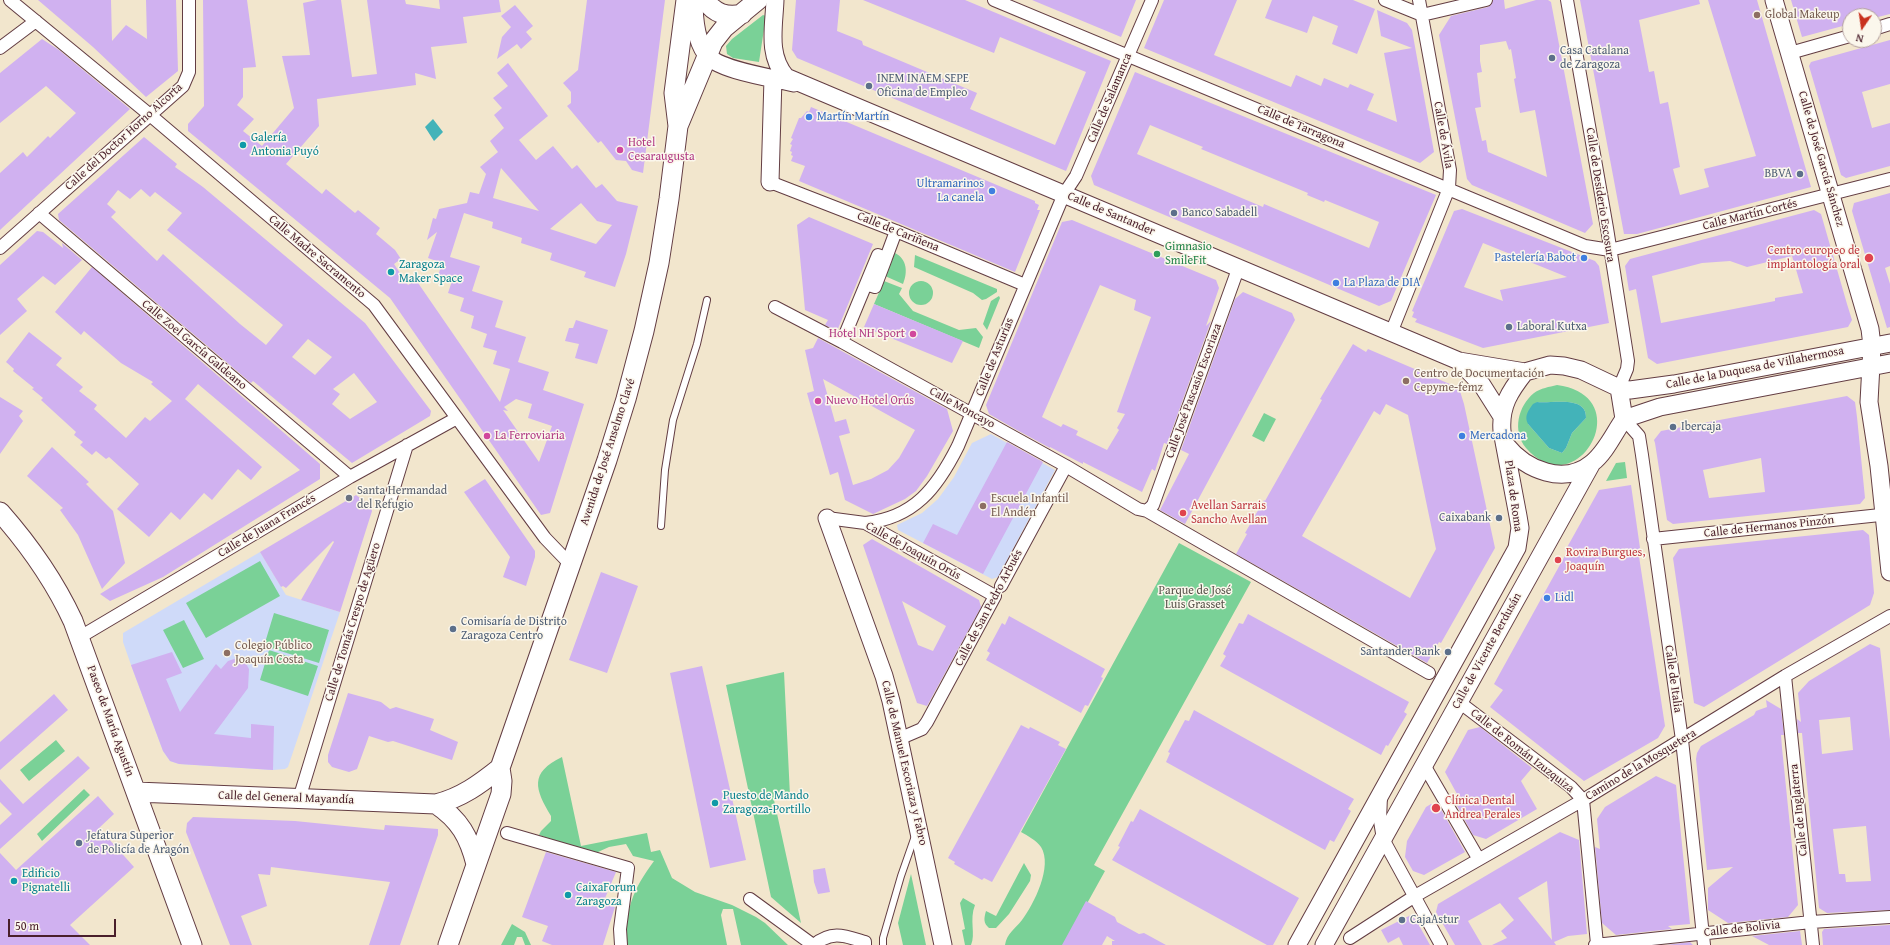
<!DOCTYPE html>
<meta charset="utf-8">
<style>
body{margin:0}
#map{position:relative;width:1890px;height:945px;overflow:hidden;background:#f2e6cd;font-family:"Gentium Book Plus",serif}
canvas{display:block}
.north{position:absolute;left:1842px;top:8px;width:40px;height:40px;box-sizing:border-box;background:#fbf7ec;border:1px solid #b4a19f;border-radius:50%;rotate:193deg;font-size:11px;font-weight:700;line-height:16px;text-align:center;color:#4a1f2b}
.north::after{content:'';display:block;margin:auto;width:14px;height:18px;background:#c8321e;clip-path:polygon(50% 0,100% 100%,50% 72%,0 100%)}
.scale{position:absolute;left:8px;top:919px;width:108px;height:18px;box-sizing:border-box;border:2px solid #4a1f2b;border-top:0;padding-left:5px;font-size:12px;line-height:14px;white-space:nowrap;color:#4a1f2b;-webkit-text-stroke:3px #fbf7ec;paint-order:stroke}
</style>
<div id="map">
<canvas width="1890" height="945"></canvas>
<div class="north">N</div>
<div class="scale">50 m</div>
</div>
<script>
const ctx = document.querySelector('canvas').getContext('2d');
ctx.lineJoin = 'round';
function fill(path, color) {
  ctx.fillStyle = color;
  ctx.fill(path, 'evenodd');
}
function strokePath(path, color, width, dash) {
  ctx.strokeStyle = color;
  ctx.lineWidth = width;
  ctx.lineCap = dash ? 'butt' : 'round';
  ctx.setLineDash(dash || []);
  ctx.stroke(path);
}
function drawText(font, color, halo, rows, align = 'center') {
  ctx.font = font + ' "Gentium Book Plus",serif';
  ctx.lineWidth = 3;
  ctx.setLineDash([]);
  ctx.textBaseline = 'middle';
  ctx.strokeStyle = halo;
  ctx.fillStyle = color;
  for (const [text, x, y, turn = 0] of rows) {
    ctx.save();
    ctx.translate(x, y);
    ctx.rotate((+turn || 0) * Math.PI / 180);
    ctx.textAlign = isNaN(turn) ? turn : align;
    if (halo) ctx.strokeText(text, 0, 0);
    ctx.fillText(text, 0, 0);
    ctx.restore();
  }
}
fill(new Path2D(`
 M991 434 1055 470 998 577 992 579 898 530 897 525 922 513 938 499 954 477 972 443Z
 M260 552 286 595 340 612 288 767 285 769 273 770 179 764 170 761 163 751 131 665 123 642V633Z`), '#cfdaf9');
fill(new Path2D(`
 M763 15 766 16 759 62 733 58 727 54 726 46 732 39Z
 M895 253C907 259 908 272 903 284L885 276Z
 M915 255 997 289V292L986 299 982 300 973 293 914 267Z
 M884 281 902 288 899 294 913 311 959 330 976 328 983 337 979 348 874 304Z
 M909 293a12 12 0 1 1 24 0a12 12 0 1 1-24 0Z
 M999 296 1000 298 987 330 983 324 991 301Z
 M1557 385C1640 396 1577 507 1526 448 1512 431 1518 406 1534 393 1541 388 1549 387 1557 385ZM1537 402C1551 404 1587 395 1586 418L1572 433 1566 448 1562 453 1549 448 1528 424Z
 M1264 413 1276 419 1264 442 1252 436Z
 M1625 462 1627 478 1606 481 1616 463Z
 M1179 543 1251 582 1094 865 1105 871 1064 945H1005C1007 933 1015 929 1022 920 1034 904 1053 866 1041 847 1036 840 1028 836 1021 832Z
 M260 561 280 596 206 638 186 603Z
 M274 613 329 630 319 663 264 646Z
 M184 620 204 659 183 668 163 630Z
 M269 650 318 666 308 696 260 680Z
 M784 672 790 796 774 800 801 923 771 897 726 685Z
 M56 740 65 751 29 781 20 770Z
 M562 757 581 846 647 833 651 852 660 850 672 878 695 892 732 905 756 917 765 923 788 945H741L733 909H723L721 915 727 945H626C626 908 632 891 654 861L633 856 626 844 609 847 598 852 599 855 539 835 541 831 551 821V816C535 789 529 773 562 757Z
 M84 789 90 795 42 841 37 834Z
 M1024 863 1031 875 1030 881 1009 914 996 928H989C983 923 984 918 986 911L996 916Z
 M911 874 926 945H903L898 923Z
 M963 898 975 905C969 920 976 934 971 945H965L962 930 965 929 960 903Z
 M512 924 525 932 531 945H525L522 937H517L514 945H501Z`), '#7ad197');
fill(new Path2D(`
 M433 119 443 132 434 141 425 127Z
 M1537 402C1551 404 1587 395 1586 418L1572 433 1566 448 1562 453 1549 448 1528 424C1524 416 1528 411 1533 404Z`), '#43b3b9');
fill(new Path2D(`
 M38 0H111L112 41 126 25 147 39 146 0H176L178 71 146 97 93 47Z
 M203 0H247L256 67 243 68V97L237 105 254 119 243 131 262 146 294 108 282 56 310 55 303 3 317 0H341L352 77 377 74 367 0H405L406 4 440 9 439 0H499L501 12 463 17 467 43 431 47 436 79 415 73 416 85 317 99 319 126 286 164 322 194 326 189 355 213 358 210 380 228 376 234 395 250 401 259 394 264 408 285 416 280 500 402 510 369 493 364 497 351 483 347 487 334 471 328 474 316 460 311 464 298 448 293 452 281 438 276 442 263 428 258 437 232 427 240 433 218 436 219 439 209 467 203 470 192 479 194 486 174 480 167 498 152 490 141 504 128 494 115 502 108 493 98 508 86 497 73 508 63 548 116 519 140 536 160 553 146 572 169 577 165 596 188 602 184 617 201 638 206 626 254 615 287 584 277 586 272 550 260 552 253 521 243 522 238 492 228 493 222 464 213 450 257 480 266 472 291 503 301 495 327 526 337 518 362 549 372 543 390 584 404 550 513 541 515 390 298 188 131V124L204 106ZM501 168 539 211 493 198ZM581 203 597 221 612 225 596 244 550 229ZM516 399 532 404 528 418 552 426 539 462 503 410 508 411 504 407Z
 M587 0H665L643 173 632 170 626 161 616 160 601 141 598 143 567 106 571 103V92L563 83 578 70Z
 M796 0H840L837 31 862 41 863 45 977 93 970 109 1055 145 1086 72 1000 37 994 53 863 0H965L1111 61 1066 171 797 58 792 50Z
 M1032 0H1136L1121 37Z
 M1164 0H1237L1214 55 1291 87 1296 75 1321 86 1324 78 1348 88 1350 84 1374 94 1367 110 1397 122 1384 53 1412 48 1381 36 1377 10 1407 23 1412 30 1434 152 1420 163 1144 48Z
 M1272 0H1353L1375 9 1357 54 1332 44 1338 26 1313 16 1307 33 1265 18Z
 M1493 0H1504L1505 9 1536 0H1548L1551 2 1593 224 1585 233 1472 185 1467 179 1439 35 1451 16 1488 7 1491 5ZM1506 41 1509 50 1511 49 1516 78 1514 79 1520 113 1535 110 1547 177 1488 152 1486 140 1482 141 1475 108 1481 107 1477 73 1482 72 1480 61V45Z
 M1580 0H1699L1700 4 1639 20 1649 72 1654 71 1660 104 1668 102 1680 167 1673 169 1680 195 1709 187 1704 169 1756 156 1708 0H1757L1811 187 1637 234H1624Z
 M1791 0H1890V14L1874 18V16H1850V24L1802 37Z
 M515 5 533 26 526 32 532 39 521 49 517 44 497 59 502 37 511 27 501 16Z
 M42 39 59 50 130 109 0 230V173L23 152 27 157 48 136 50 138 76 113 46 86 0 123V73Z
 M1890 40V84L1862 92 1872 128 1890 123V166L1846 178 1841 175 1809 66 1811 62Z
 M1135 72 1436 195 1391 301 1379 306 1094 185 1091 176ZM1150 125 1203 147 1201 149 1308 193 1307 195 1324 202 1325 200 1379 222 1369 248 1264 204 1263 207 1137 154Z
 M811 107 1035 201V203L1039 205 1037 210H1040L1015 272 799 181 805 166 791 161 793 156 791 155 792 152 790 151 792 145 790 144 793 139 791 138 799 118H801L807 111 809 112Z
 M144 137 177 164 175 167 203 187 365 323 431 411 430 416 352 463 253 381 251 383 59 220 58 214ZM141 189 150 197 155 192 182 213 167 230 283 325 266 345 240 324 163 254 157 261 111 217 116 212 107 204 118 190 130 199ZM308 339 332 357 315 375 292 357ZM354 373 377 402 350 419 332 404 340 394 333 389Z
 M1890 193V266L1885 268 1890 284V327L1887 328 1852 211 1854 203Z
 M1462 209 1595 261 1599 266 1609 323 1483 348 1415 322 1417 319 1412 317 1414 312 1412 311 1454 211ZM1483 243 1567 277 1500 290 1503 301 1464 287Z
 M1814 210 1821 214 1847 304 1852 320 1848 327 1657 364 1648 358 1636 289 1629 291 1625 266 1630 259ZM1792 256 1803 293 1775 298V301L1661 323 1652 276 1702 263 1730 261 1747 267Z
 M809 217 873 244 837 331 825 325 828 320 805 310 797 225Z
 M1072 220 1216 280 1219 288 1206 326 1211 321 1167 444 1164 443 1155 471 1152 469 1142 492 1083 462V464L1050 447V448L1015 429 989 414 986 405 1062 222ZM1100 285 1136 300 1134 310 1151 317 1117 412 1125 414 1117 428 1119 430 1107 450 1076 435 1078 431 1063 424 1061 427 1042 417Z
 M37 231 43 232 63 248 62 243 82 260 55 285 43 276 17 299 27 311 0 335V265Z
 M92 267 320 464V479L163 577 110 601 100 594 300 470 198 384 185 399 262 467 251 480 238 469 212 500 204 493 180 520 171 512 149 537 117 509 139 484 109 457 106 459 96 451 92 455 80 445 83 442 74 435 76 432 41 400 43 398 32 389 34 388 13 371 14 369 6 362 29 332 62 358 56 365 83 387 79 391 97 405 94 409 126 438 145 417 150 421 172 401 151 384 153 382 121 363 84 331 81 335 55 312Z
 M1243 292 1292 313 1295 320 1185 524 1160 510 1189 454 1181 450 1235 299Z
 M874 304 963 341 952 363 864 327Z
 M576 320 608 330 597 364 575 358 579 344 565 341 569 328H573Z
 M818 338 947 409 953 431 927 476 916 491 905 499 873 514 845 500 838 472 830 475 807 393 814 391 805 350 813 348ZM823 379 915 430 899 458 888 470 871 479 853 485 839 436 850 433 846 419 835 422Z
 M1353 344 1366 352 1368 349 1459 388 1464 404 1495 548 1441 643 1439 642 1427 663 1236 554 1247 534 1245 533 1264 500 1265 501 1322 400 1320 399ZM1386 404 1408 415 1436 549 1410 598 1302 536 1374 411 1380 415Z
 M1847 396 1855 402 1857 417 1865 498 1860 504 1673 524 1667 520 1655 443 1654 440 1661 431ZM1761 458 1765 492 1709 498 1703 470Z
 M0 397 23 411 19 416 23 421 0 454Z
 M1007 442 1043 462 983 574 923 543 933 524 957 535Z
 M52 447 89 482 86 484 113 511 125 563 102 589 78 535 60 510 63 508 27 476Z
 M485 479 535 551V557L526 586 503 577 510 557 464 492Z
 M1631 485 1640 548 1638 550 1665 726 1658 738 1584 781 1490 707 1503 690 1494 684 1567 552 1565 551 1599 490Z
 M356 495 370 505 372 511 340 612 301 600 334 542 333 541 286 588 283 586 281 587 260 552Z
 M1863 530 1869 535 1874 593 1870 605 1704 707 1694 703 1673 558 1679 549Z
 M872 539 979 600 981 607 927 706 917 703 863 545ZM902 601 946 626 933 651 918 645Z
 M601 572 638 586 607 673 569 660Z
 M1248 614 1409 702 1404 712 1407 714 1388 746 1386 745 1381 755 1220 666 1226 656 1223 654 1239 623 1243 624Z
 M1009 616 1105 669 1101 677 1103 678 1088 706 1085 705 1081 713 986 660 990 653 987 651 1002 623 1005 625Z
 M1870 644 1880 648 1890 740V910L1827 913 1819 908 1802 733H1798L1797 719 1801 722 1798 693 1809 681ZM1850 717 1853 750 1822 754 1819 720ZM1866 826 1871 881 1846 882 1845 874H1839L1833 829Z
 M172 652 182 673 166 679 180 712 216 664 221 669 228 661 237 658 244 660 249 669 248 688 214 734 251 738V724L274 726 273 770 179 764 170 761 163 751 131 665Z
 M702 666 746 860 710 868 670 673Z
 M348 693 381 702 390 709 396 707 434 719 430 730 458 742 452 760 393 741 388 742 369 736 357 769 349 772 332 767 328 762V755Z
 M54 694 68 710 0 770V742Z
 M1766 700 1781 709 1784 735H1781L1782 748 1798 905 1788 917 1728 923 1708 910V888L1733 867 1707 870 1696 759 1697 753 1701 746 1754 715 1756 711 1767 707Z
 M1194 710 1354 799 1348 809 1351 811 1334 842 1330 840 1325 850 1166 762 1170 753 1168 752 1185 720 1189 721Z
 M1021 725 1029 729 1030 727 1060 742 1058 745 1066 749 992 882 984 878 982 880 954 864 955 862 948 858Z
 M1480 727 1532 768 1521 781 1537 809 1486 839 1473 835 1456 804 1463 805 1445 772 1468 730Z
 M78 756 90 768 0 849V825L12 814 0 802V779L23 804Z
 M1656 776 1676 785 1690 924 1668 926 1672 929 1616 935 1602 923 1595 847 1600 849 1597 819 1605 807Z
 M98 796 114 814 99 828 134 867 70 925 90 945H0V853L16 870Z
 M1431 804H1438L1465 852 1424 875 1413 871 1405 857 1407 841 1426 807Z
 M1140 809 1299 898 1273 945H1267L1112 860 1120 847 1118 846 1131 821 1133 822Z
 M193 817 295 821 384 830 385 825 438 829V835L400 945H369L390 882 271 867 270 875 258 874 267 906 241 916 252 945H230L186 832 187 823Z
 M1560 832 1579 840 1587 934 1568 936 1554 942 1556 945H1492L1507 938 1501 931 1514 920 1500 903 1468 921 1482 945H1455L1436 912 1438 904ZM1547 881 1552 940 1518 898Z
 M546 852 616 872 603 903 615 907 603 945H552L542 941 548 926 522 917Z
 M825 868 830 892 818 894 814 882 813 870Z
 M1086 901 1115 917 1117 922 1139 934 1144 933 1166 945H1112V941H1115L1107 936 1102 945H1062Z
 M1411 915 1416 920 1430 945H1403L1399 937 1388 943 1381 930Z
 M1890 925V945H1823L1822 932 1824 929Z
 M1800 931 1802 945H1769L1752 936Z
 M1690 942 1693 945H1666Z`), '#d0b1f0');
const lane = new Path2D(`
 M661 526 665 470 673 420 697 344 707 300
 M883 945V938L901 876 915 836`);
const street = new Path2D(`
 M10 0 150 115 374 305 545 538 570 564
 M994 0 1585 246 1610 250 1890 179
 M1385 0 1422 15 1486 0
 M1567 0 1607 228 1628 361 1627 369 1619 388
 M1874 29 1890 24
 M0 48 36 21
 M1790 53 1850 36
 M770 182 896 231 1025 285
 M39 213 350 477
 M0 248 183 86 189 72V0
 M866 284 875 287 886 258
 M775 307 842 342 1066 466 1138 509 1147 511
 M1391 333 1449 188 1450 170 1419 0
 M842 342 878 255 886 258 896 231
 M1624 419 1639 436 1642 455 1682 740 1704 945
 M1147 511 1429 673
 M1147 511 1153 505 1238 269
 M827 518 865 523 995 596 927 722 922 729 901 738
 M865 523C914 518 937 488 958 446L1064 194 1076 176 1152 0
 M1653 539 1890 514
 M1001 586 1066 466
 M80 637 350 477 457 418
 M1785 676 1813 945
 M1459 702 1571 787 1583 800 1597 944
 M1424 765 1478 858
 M1381 796 1380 821 1383 839 1441 945
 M299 799 407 445
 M507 833 628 868 620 929 621 945
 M750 899 813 945
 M1350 938 1415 896 1583 800 1785 676 1890 616
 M814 945C832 930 845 936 865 942V945
 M1595 945 1811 922 1890 917`);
const secondary = new Path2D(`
 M694 0C694 17 695 39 706 54 717 70 773 78 794 83
 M775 0C774 27 767 55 786 77L1459 361 1525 372 1550 365 1564 366 1581 370 1619 388 1630 390 1674 384 1890 343
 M1774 0 1870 329 1872 346 1869 402 1879 466 1890 572
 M770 182 773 78
 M1459 361 1482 385 1501 415
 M1624 419 1660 407 1890 363
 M1506 445C1526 470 1564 486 1592 463 1606 452 1614 433 1624 419L1619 388
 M827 518 884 676 891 701 943 945
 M1297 945 1517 548 1520 528 1518 516 1502 431C1500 406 1510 391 1525 372
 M1324 945 1592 463`);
const primary = new Path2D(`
 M705 0C714 13 727 18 742 14
 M678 126 713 42 724 28 758 0
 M0 512C30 546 54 580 73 621L192 945
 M136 792 436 804C461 798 480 784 500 768
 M436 804C460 820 469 837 476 864
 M448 945 501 794 502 781 500 768 607 460 626 399 644 331 659 263 669 199 678 126 674 93 686 0`);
strokePath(lane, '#633d43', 8);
strokePath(street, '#633d43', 14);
strokePath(secondary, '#633d43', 19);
strokePath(primary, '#633d43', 21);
strokePath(lane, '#fff', 6);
strokePath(street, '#fff', 12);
strokePath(secondary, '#fff', 17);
strokePath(primary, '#fff', 19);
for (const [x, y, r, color] of [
 [1757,15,4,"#8d6e63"],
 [1552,58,4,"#5c6f8a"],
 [869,86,4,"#5c6f8a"],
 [809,117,4,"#3f7fe0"],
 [243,145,4,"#0f9aa8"],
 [620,150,4,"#d1479c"],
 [1800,174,4,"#5c6f8a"],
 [992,191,4,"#3f7fe0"],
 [1174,213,4,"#5c6f8a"],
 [1157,254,4,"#2e9e5b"],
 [1584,258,4,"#3f7fe0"],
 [1869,258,5,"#e0444e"],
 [391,272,4,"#0f9aa8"],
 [1336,283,4,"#3f7fe0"],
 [1509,327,4,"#5c6f8a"],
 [913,334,4,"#d1479c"],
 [1406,381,4,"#8d6e63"],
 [818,401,4,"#d1479c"],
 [1673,427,4,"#5c6f8a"],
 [487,436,4,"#d1479c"],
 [1462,436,4,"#3f7fe0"],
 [349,498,4,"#6b7280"],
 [983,506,4,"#8d6e63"],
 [1183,513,4,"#e0444e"],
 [1499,518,4,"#5c6f8a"],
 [1558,560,4,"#e0444e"],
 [1547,598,4,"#3f7fe0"],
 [453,629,4,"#5c6f8a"],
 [1448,652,4,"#5c6f8a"],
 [227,653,4,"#8d6e63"],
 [715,803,4,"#0f9aa8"],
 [1436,808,5,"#e0444e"],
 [79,843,4,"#5c6f8a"],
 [14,881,4,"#0f9aa8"],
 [568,895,4,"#0f9aa8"],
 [1402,920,4,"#5c6f8a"]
]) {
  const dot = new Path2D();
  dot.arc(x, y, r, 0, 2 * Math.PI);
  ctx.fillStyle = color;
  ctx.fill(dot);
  strokePath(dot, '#fbf7ec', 1.5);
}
drawText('12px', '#785e54', '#fbf7ec', [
 ["Global Makeup",1765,15],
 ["Centro de Documentación",1414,374],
 ["Cepyme-femz",1414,388],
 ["Escuela Infantil",991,499],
 ["El Andén",991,513],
 ["Colegio Público",235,646],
 ["Joaquín Costa",235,660]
], 'left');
drawText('12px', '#4e5e75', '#fbf7ec', [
 ["Casa Catalana",1560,51],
 ["de Zaragoza",1560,65],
 ["INEM INAEM SEPE",877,79],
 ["Oficina de Empleo",877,93],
 ["BBVA",1792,174,"right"],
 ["Banco Sabadell",1182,213],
 ["Laboral Kutxa",1517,327],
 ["Ibercaja",1681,427],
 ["Caixabank",1491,518,"right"],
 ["Comisaría de Distrito",461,622],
 ["Zaragoza Centro",461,636],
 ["Santander Bank",1440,652,"right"],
 ["Jefatura Superior",87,836],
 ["de Policía de Aragón",87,850],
 ["CajaAstur",1410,920]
], 'left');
drawText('12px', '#4a1f2b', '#fbf7ec', [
 ["Calle de Salamanca",1110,98,-67],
 ["Calle de Tarragona",1301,127,23],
 ["Calle de Ávila",1443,135,80],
 ["Calle del Doctor Horno Alcorta",124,137,-42],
 ["Calle de José García Sánchez",1821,159,74],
 ["Calle de Desiderio Escosura",1600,195,81],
 ["Calle de Santander",1111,214,23],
 ["Calle Martín Cortés",1750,215,-14],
 ["Calle de Cariñena",898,232,22],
 ["Calle Madre Sacramento",317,257,40],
 ["Calle Zoel García Galdeano",194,345,40],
 ["Calle de Asturias",995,357,-68],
 ["Calle de la Duquesa de Villahermosa",1755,368,-11],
 ["Calle José Pascasio Escoriaza",1194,391,-70],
 ["Calle Moncayo",962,408,29],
 ["Avenida de José Anselmo Clavé",608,452,-72],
 ["Plaza de Roma",1513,496,82],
 ["Calle de Juana Francés",267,526,-31],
 ["Calle de Hermanos Pinzón",1769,527,-6],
 ["Calle de Joaquín Orús",913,551,29],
 ["Calle de San Pedro Arbués",989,608,-62],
 ["Calle de Tomás Crespo de Agüero",353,622,-73],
 ["Calle de Vicente Berdusán",1487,651,-61],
 ["Calle de Italia",1673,679,82],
 ["Paseo de María Agustín",110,721,70],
 ["Calle de Román Izuzquiza",1522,751,38],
 ["Calle de Manuel Escoriaza y Fabro",904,763,77],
 ["Camino de la Mosquetera",1641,765,-31],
 ["Calle del General Mayandía",286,798,2],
 ["Calle de Inglaterra",1799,810,-96],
 ["Calle de Bolivia",1742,929,-6]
]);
drawText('12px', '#366cbe', '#fbf7ec', [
 ["Martín Martín",817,117],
 ["Ultramarinos",984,184,"right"],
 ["La canela",984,198,"right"],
 ["Pastelería Babot",1576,258,"right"],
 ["La Plaza de DIA",1344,283],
 ["Mercadona",1470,436],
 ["Lidl",1555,598]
], 'left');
drawText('12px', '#0d838f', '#fbf7ec', [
 ["Galería",251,138],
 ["Antonia Puyó",251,152],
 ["Zaragoza",399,265],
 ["Maker Space",399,279],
 ["Puesto de Mando",723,796],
 ["Zaragoza-Portillo",723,810],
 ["Edificio",22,874],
 ["Pignatelli",22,888],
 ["CaixaForum",576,888],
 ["Zaragoza",576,902]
], 'left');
drawText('12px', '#b23c85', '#fbf7ec', [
 ["Hotel",628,143],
 ["Cesaraugusta",628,157],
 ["Hotel NH Sport",905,334,"right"],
 ["Nuevo Hotel Orús",826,401],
 ["La Ferroviaria",495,436]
], 'left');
drawText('12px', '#27864d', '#fbf7ec', [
 ["Gimnasio",1165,247],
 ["SmileFit",1165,261]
], 'left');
drawText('12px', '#be3a42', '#fbf7ec', [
 ["Centro europeo de",1860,251,"right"],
 ["implantología oral",1860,265,"right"],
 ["Avellan Sarrais",1191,506],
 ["Sancho Avellan",1191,520],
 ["Rovira Burgues,",1566,553],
 ["Joaquín",1566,567],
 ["Clínica Dental",1445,801],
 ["Andrea Perales",1445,815]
], 'left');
drawText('12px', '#5b616d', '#fbf7ec', [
 ["Santa Hermandad",357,491],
 ["del Refugio",357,505]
], 'left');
drawText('12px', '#58544b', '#fbf7ec', [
 ["Parque de José",1195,591],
 ["Luis Grasset",1195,605]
]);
</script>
